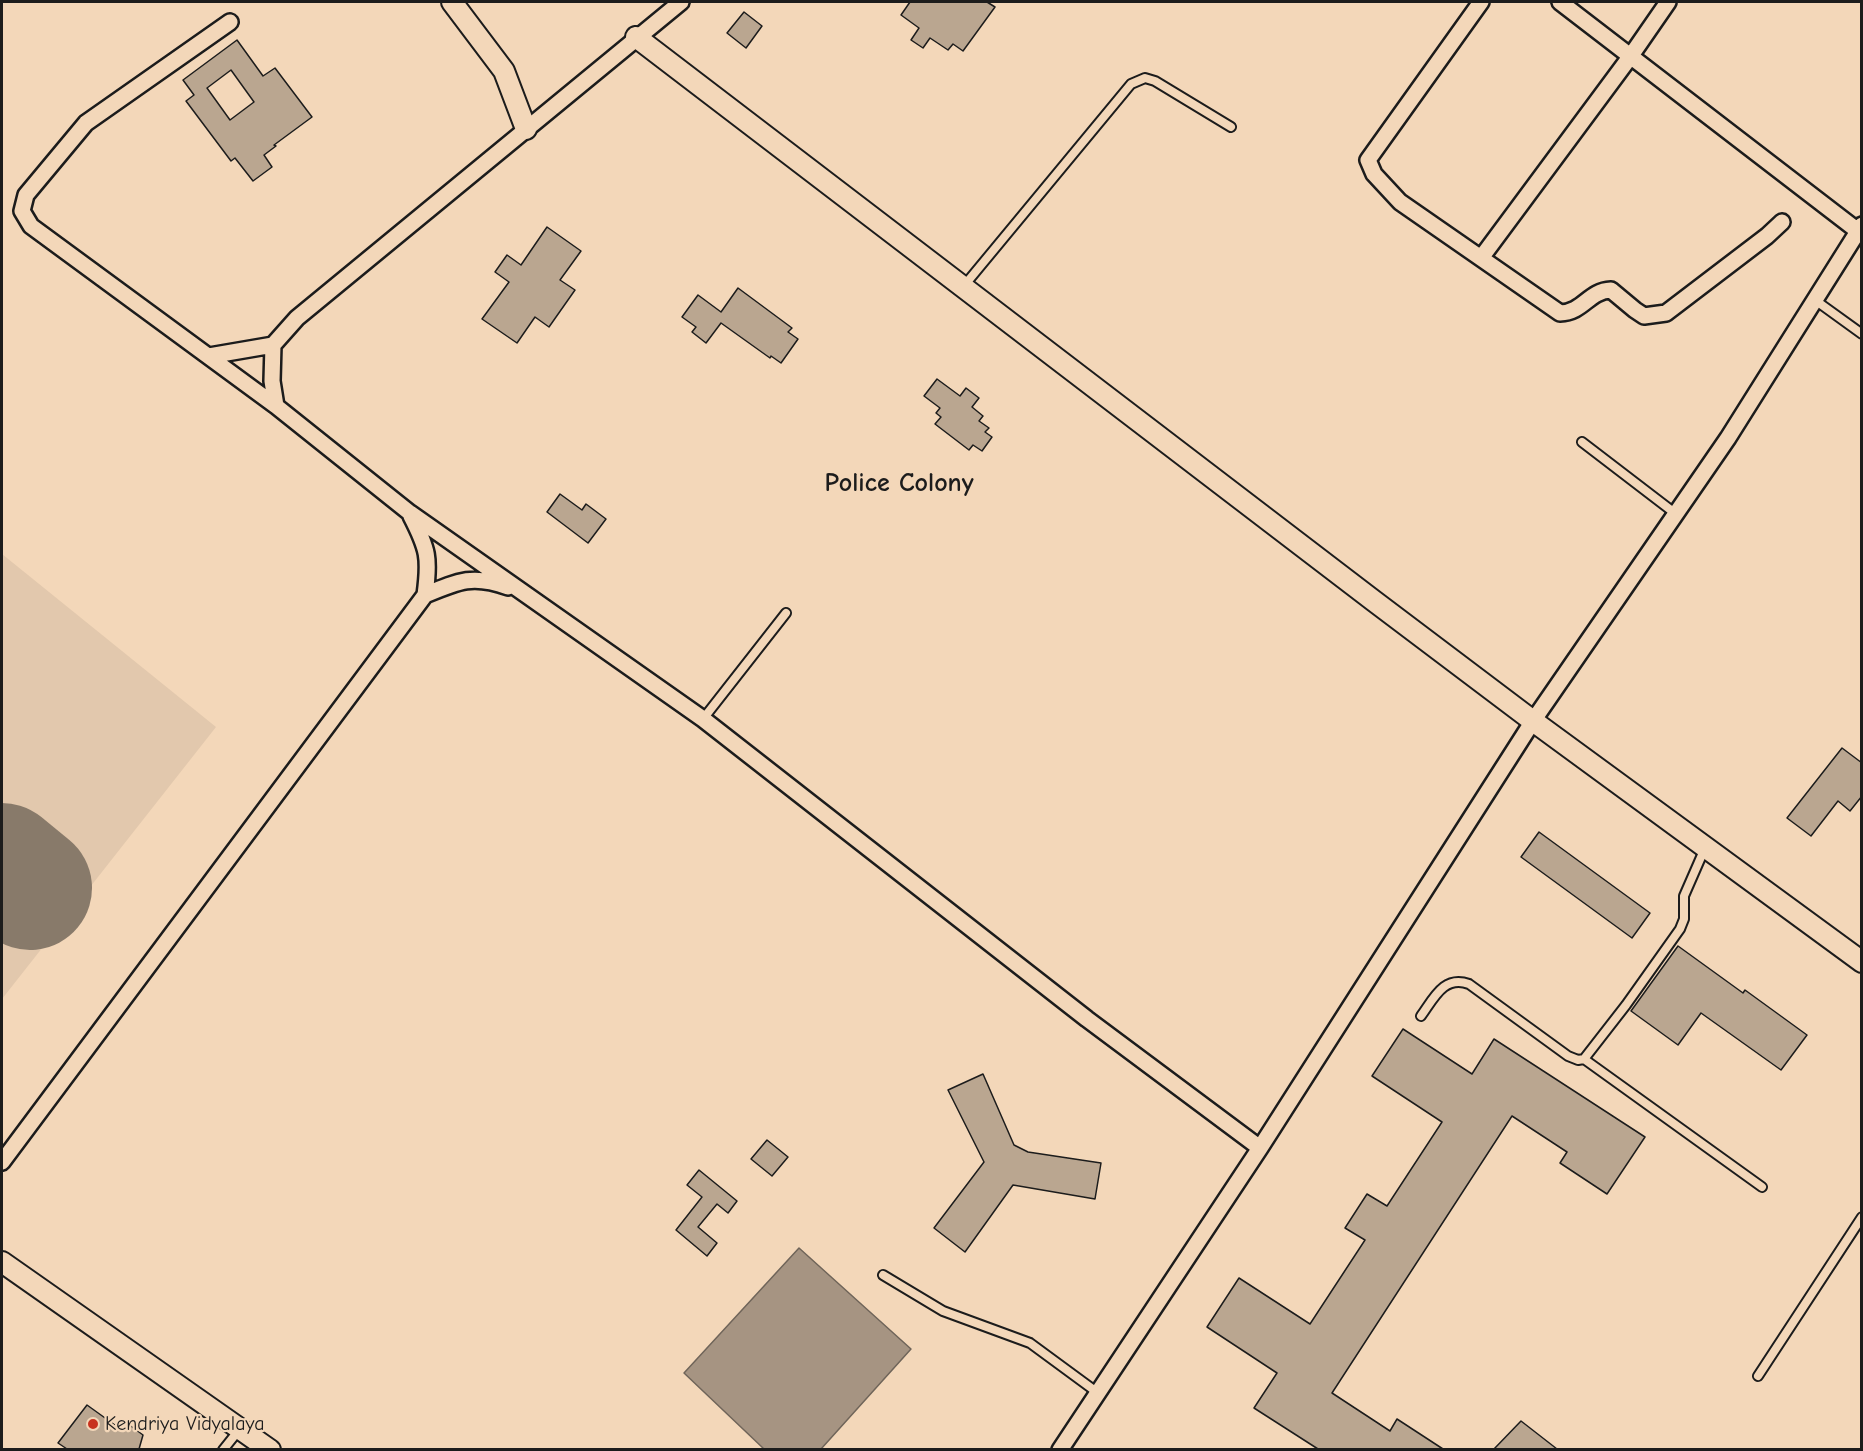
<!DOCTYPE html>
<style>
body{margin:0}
#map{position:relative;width:1863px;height:1451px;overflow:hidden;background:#f3d7b9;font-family:"Comic Neue",sans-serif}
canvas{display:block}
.frame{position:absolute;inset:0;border:3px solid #1c1c1c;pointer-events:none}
</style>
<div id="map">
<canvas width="1863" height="1451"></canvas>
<div class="frame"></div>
</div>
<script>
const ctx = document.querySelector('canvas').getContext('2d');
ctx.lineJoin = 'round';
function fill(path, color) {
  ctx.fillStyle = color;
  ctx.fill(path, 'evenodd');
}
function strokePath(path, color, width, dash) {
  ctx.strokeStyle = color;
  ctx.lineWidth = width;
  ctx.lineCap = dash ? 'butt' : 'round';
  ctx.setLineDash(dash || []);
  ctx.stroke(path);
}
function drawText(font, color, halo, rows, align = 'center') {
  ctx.font = font + ' "Comic Neue",sans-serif';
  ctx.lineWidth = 4.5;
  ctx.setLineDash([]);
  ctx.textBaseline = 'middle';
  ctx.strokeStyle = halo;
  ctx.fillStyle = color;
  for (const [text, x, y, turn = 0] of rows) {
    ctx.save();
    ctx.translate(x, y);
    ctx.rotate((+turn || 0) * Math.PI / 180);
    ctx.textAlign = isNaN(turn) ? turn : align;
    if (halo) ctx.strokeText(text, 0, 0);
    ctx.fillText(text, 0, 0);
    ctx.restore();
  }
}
fill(new Path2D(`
 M2 554 216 727 2 999Z`), '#e2c8ad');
const water = new Path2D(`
 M799 1248 911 1349 821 1449H764L684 1373Z`);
fill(water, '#a69482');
strokePath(water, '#6f6459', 1.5);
strokePath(new Path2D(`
 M2 865 30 888`), '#887a6a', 124);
const building = new Path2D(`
 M910 2H987L995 7 963 51 953 44 948 50 930 38 923 48 911 40 919 28 901 15Z
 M744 12 762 26 746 48 727 33Z
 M237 40 263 76 275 68 312 117 274 145 276 146 264 155 272 167 253 181 235 158 231 161 186 101 194 95 183 80ZM231 70 254 102 230 120 207 88Z
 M547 227 581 251 560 280 575 290 549 327 535 317 517 343 482 319 509 282 495 272 507 255 521 265Z
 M738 288 792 328 788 332 798 339 781 363 771 356 770 358 721 323 706 343 692 332 696 327 682 317 698 295 721 312Z
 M937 379 960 396 966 388 979 398 972 407 983 416 979 421 989 428 985 432 992 437 982 451 973 445 969 450 935 424 941 417 936 413 940 408 924 396Z
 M560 494 582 510 586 504 606 519 588 543 547 512Z
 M1842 748 1862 763V796L1850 811 1838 801 1811 836 1787 818Z
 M1539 832 1650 913 1632 938 1521 857Z
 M1678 946 1743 993 1745 990 1807 1035 1781 1070 1701 1013 1678 1045 1631 1011Z
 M1403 1029 1472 1074 1494 1039 1645 1137 1607 1194 1560 1163 1567 1152 1512 1116 1332 1393 1390 1431 1397 1419 1443 1449H1318L1254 1408 1277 1373 1207 1327 1239 1278 1310 1324 1365 1240 1345 1228 1367 1194 1387 1206 1442 1122 1372 1076Z
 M983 1074 1014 1145 1028 1152 1101 1163 1095 1199 1013 1185 965 1252 934 1228 984 1162 948 1090Z
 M767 1140 788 1157 772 1176 751 1159Z
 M699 1170 737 1201 728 1213 717 1204 698 1227 717 1243 707 1256 676 1230 702 1197 687 1185Z
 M87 1405 119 1428 124 1421 143 1435 139 1449H67L58 1443Z
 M1521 1421 1557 1449H1494Z`);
fill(building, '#baa690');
strokePath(building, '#1c1c1c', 1.5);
const service = new Path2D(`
 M963 287 1131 84 1145 78 1155 81 1231 127
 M1815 300 1862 334
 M1582 442 1676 514
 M703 719 786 613
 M1421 1016C1434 998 1444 975 1469 984L1568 1056 1578 1060 1584 1059 1626 1005 1680 929 1684 919V896L1705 848
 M1584 1059 1762 1187
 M883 1275 943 1311 1030 1343 1098 1393
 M1758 1376 1862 1217
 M223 1450 239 1430`);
const minor = new Path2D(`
 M1481 2 1368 160 1374 174 1400 202 1560 313C1584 312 1588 291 1611 290L1635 310 1644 316 1666 313 1767 236 1782 222
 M1560 2 1858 231
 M230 22 86 123 26 195 22 211 31 226 276 406 410 513 703 719 1087 1019 1260 1148
 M1481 258 1630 57 1668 2
 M209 356 273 345
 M276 406 272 381 273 345 297 318 681 2
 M411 516C428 549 430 558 425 595
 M2 1162 425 595C458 581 473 574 508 587
 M1060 1450 1260 1148 1533 721 1728 438 1862 225`);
const tertiary = new Path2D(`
 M452 2 504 71 526 129
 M636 37 1374 601 1533 721 1862 962
 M2 1262 270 1450`);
strokePath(service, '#1c1c1c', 12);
strokePath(minor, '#1c1c1c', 20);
strokePath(tertiary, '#1c1c1c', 24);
strokePath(service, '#f3d7b9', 8);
strokePath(minor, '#f3d7b9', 15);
strokePath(tertiary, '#f3d7b9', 20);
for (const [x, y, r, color] of [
 [93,1424,6,"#c8321e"]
]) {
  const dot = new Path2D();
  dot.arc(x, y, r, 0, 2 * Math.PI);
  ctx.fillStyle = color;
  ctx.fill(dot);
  strokePath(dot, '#f3d7b9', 2);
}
drawText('20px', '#1c1c1c', '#f3d7b9', [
 ["Kendriya Vidyalaya",105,1424]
], 'left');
drawText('bold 26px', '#1c1c1c', '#f3d7b9', [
 ["Police Colony",899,484]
]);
</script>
